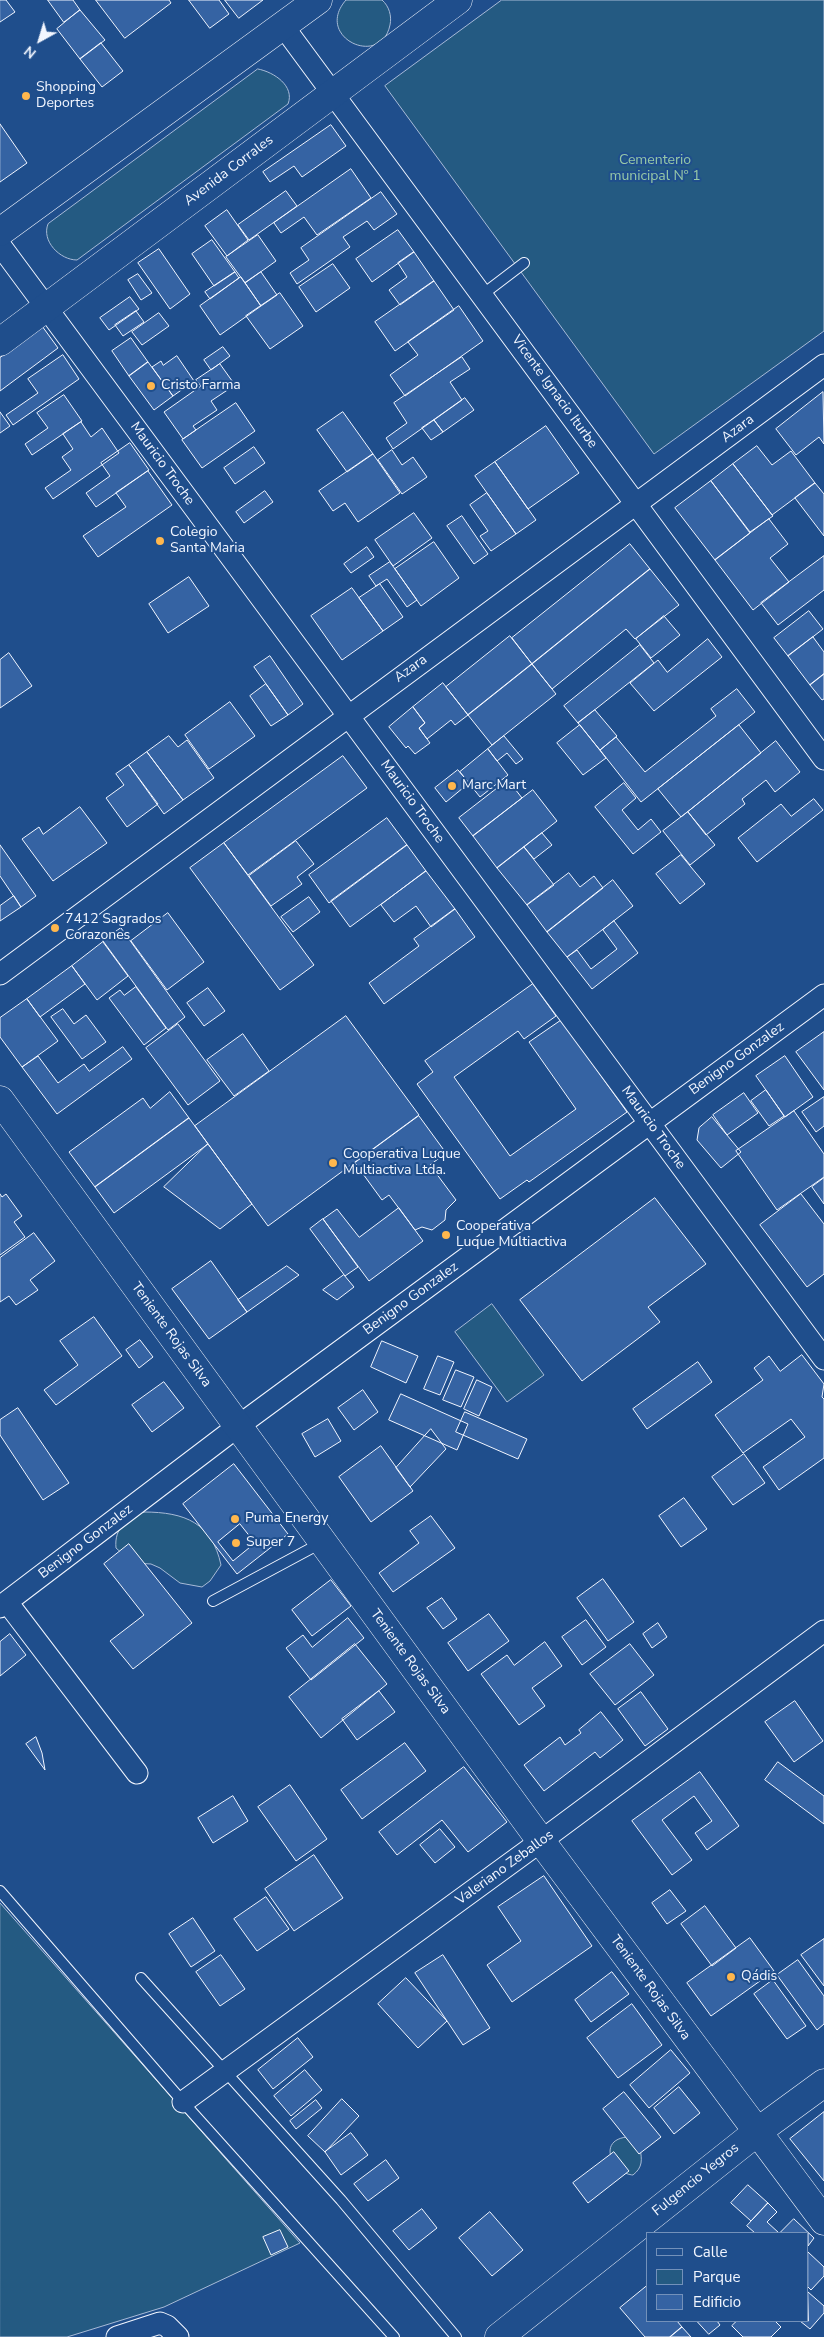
<!DOCTYPE html>
<meta charset="utf-8">
<style>
body{margin:0}
#map{position:relative;width:824px;height:2337px;overflow:hidden;background:#1f4e8c;font-family:"Nunito Sans",sans-serif}
canvas{display:block}
.legend{position:absolute;left:646px;top:2232px;width:162px;height:90px;box-sizing:border-box;background:#1f4e8c;border:1px solid #7391ba;margin:0;padding:6px 9px;list-style:none;font-size:15px;color:#f2f6ff}
.legend li{display:flex;align-items:center;gap:10px;height:25px}
.legend b{width:25px;border:1px solid #7391ba}
.north{position:absolute;left:15px;top:15px;width:50px;height:50px;-webkit-text-stroke:4px #1f4e8c;paint-order:stroke;rotate:219deg;font-size:14px;font-weight:700;line-height:20px;text-align:center;color:#f2f6ff}
.north::after{content:'';display:block;margin:auto;width:18px;height:22px;background:#f2f6ff;clip-path:polygon(50% 0,100% 100%,50% 72%,0 100%)}
</style>
<div id="map">
<canvas width="824" height="2337"></canvas>
<ul class="legend">
<li><b style="height:6px;background:#1f4e8c"></b>Calle</li>
<li><b style="height:14px;background:#245a82"></b>Parque</li>
<li><b style="height:14px;background:#3563a3"></b>Edificio</li>
</ul>
<div class="north">N</div>
</div>
<script>
const ctx = document.querySelector('canvas').getContext('2d');
ctx.lineJoin = 'round';
function fill(path, color) {
  ctx.fillStyle = color;
  ctx.fill(path, 'evenodd');
}
function strokePath(path, color, width, dash) {
  ctx.strokeStyle = color;
  ctx.lineWidth = width;
  ctx.lineCap = dash ? 'butt' : 'round';
  ctx.setLineDash(dash || []);
  ctx.stroke(path);
}
function drawText(font, color, halo, rows, align = 'center') {
  ctx.font = font + ' "Nunito Sans",sans-serif';
  ctx.lineWidth = 4;
  ctx.setLineDash([]);
  ctx.textBaseline = 'middle';
  ctx.strokeStyle = halo;
  ctx.fillStyle = color;
  for (const [text, x, y, turn = 0] of rows) {
    ctx.save();
    ctx.translate(x, y);
    ctx.rotate((+turn || 0) * Math.PI / 180);
    ctx.textAlign = isNaN(turn) ? turn : align;
    if (halo) ctx.strokeText(text, 0, 0);
    ctx.fillText(text, 0, 0);
    ctx.restore();
  }
}
const green = new Path2D(`
 M346 0H382C389 6 392 16 390 25 381 69 313 37 346 0Z
 M502 0H824V331L654 454 385 86Z
 M258 69C274 72 295 86 288 104L77 260C60 260 41 241 48 224Z
 M492 1304 544 1375 507 1402 455 1332Z
 M144 1512C185 1512 212 1523 221 1565L210 1581 202 1587 180 1583 160 1568 151 1564 133 1563 116 1548C114 1528 127 1518 144 1512Z
 M0 1903 300 2243 164 2307 67 2337H0Z
 M627 2137 640 2148C642 2160 643 2167 633 2175 613 2174 596 2140 627 2137Z`);
fill(green, '#245a82');
strokePath(green, '#a8bbd7', 1);
const building = new Path2D(`
 M0 0H6L15 12 0 22Z
 M48 0H73L80 10 64 22Z
 M96 0H169L171 3 125 38Z
 M189 0H219L229 14 210 28Z
 M225 0H263L239 18Z
 M80 10 105 40 80 59 57 29Z
 M101 43 123 71 102 87 80 59Z
 M0 124 27 163 0 182Z
 M331 125 346 146 302 177 294 166 270 182 263 172Z
 M351 169 371 198 317 235 304 217 281 233 274 223Z
 M286 191 297 206 249 240 238 225Z
 M381 192 397 214 374 230 367 221 343 237 350 247 297 284 290 273 309 260 301 248Z
 M227 210 248 240 227 256 205 226Z
 M398 230 414 252 372 282 356 259Z
 M258 235 276 261 245 283 226 257Z
 M212 240 235 272 214 286 192 254Z
 M159 249 190 294 170 309 138 263Z
 M414 252 434 281 400 305 389 290 407 277 398 263Z
 M333 264 350 288 316 312 299 287Z
 M235 272 239 278 210 299 205 292Z
 M261 272 277 295 261 306 245 283Z
 M138 274 152 293 141 300 128 280Z
 M241 277 261 306 220 335 200 306Z
 M434 281 454 310 395 351 375 322Z
 M280 293 303 326 270 349 246 316Z
 M130 297 139 309 109 330 100 318Z
 M459 306 483 341 405 396 390 375 418 355 408 342Z
 M136 311 144 322 123 336 115 325Z
 M159 313 169 326 142 345 132 332Z
 M42 326 58 348 0 391V358Z
 M131 338 148 362 129 376 112 351Z
 M223 347 230 356 211 370 204 360Z
 M63 355 79 379 13 425 6 415 38 393 28 379Z
 M177 356 194 381 173 396 152 367 161 361 163 365Z
 M462 357 470 369 450 382 462 400 393 449 386 438 407 423 394 403Z
 M148 362 173 396 154 410 129 376Z
 M220 364 235 385 211 401 217 410 193 426 196 430 183 439 164 412 201 386 196 380Z
 M823 392 824 444 819 437 796 455 776 429Z
 M64 395 82 421 32 455 25 444 48 428 37 413Z
 M465 398 474 410 443 432 434 420Z
 M236 403 255 431 202 468 182 440Z
 M0 412 10 426 0 433Z
 M343 412 373 454 347 472 317 430Z
 M434 420 443 432 431 440 422 428Z
 M81 422 91 437 102 428 119 453 53 499 45 488 71 470 62 457 73 449 63 434Z
 M546 426 579 473 528 509 495 462Z
 M130 443 149 470 96 507 86 493 110 476 101 463Z
 M757 446 772 465 791 451 815 483 772 515 733 464Z
 M254 447 265 463 235 484 224 468Z
 M392 450 402 465 413 457 427 477 402 494 378 460Z
 M373 454 400 493 358 522 345 503 333 511 319 491Z
 M495 462 536 520 516 534 475 476Z
 M733 464 773 516 750 532 711 481Z
 M148 471 172 505 98 557 83 536 126 507 116 493Z
 M711 481 750 533 715 560 675 508Z
 M815 483 824 494V536L795 498Z
 M265 491 273 502 244 523 236 512Z
 M487 493 516 534 491 551 480 536 488 531 470 505Z
 M414 513 432 538 393 566 375 540Z
 M462 516 488 554 474 564 447 526Z
 M769 519 788 544 770 558 789 582 753 610 715 560Z
 M434 542 459 578 421 606 395 569Z
 M630 544 650 569 532 664 512 638Z
 M367 547 374 557 351 573 344 564Z
 M824 556V590L778 625 761 603Z
 M390 562 417 600 407 607 387 579 376 586 369 576Z
 M650 569 679 605 635 639 626 629 552 689 532 664Z
 M189 577 209 606 168 633 149 604Z
 M380 584 403 617 383 631 359 598Z
 M352 588 383 631 342 660 311 616Z
 M809 611 823 629 788 656 774 638Z
 M664 616 680 635 651 658 636 639Z
 M510 636 532 664 468 715 446 687Z
 M813 637 824 652V674L810 685 788 656Z
 M708 639 722 657 654 711 630 683 658 660 667 672Z
 M640 645 654 663 578 723 564 706Z
 M9 653 32 686 0 708V660Z
 M270 656 303 704 288 715 254 667Z
 M532 664 556 694 492 745 468 715Z
 M824 674V699L822 700 810 685Z
 M443 683 468 715 455 725 451 720 427 739 419 728 425 723 413 707Z
 M266 684 288 715 271 726 250 696Z
 M737 689 755 712 641 802 600 750 616 737 645 772 716 716 711 709Z
 M230 702 255 736 209 769 185 735Z
 M413 707 425 723 419 728 430 743 415 754 408 746 406 748 389 727Z
 M595 710 617 736 600 750 578 723Z
 M580 725 606 758 583 775 557 743Z
 M739 725 761 753 681 817 658 789Z
 M169 736 178 747 187 740 214 778 183 800 147 752Z
 M504 736 523 759 516 764 507 753 497 761 488 749Z
 M776 741 800 772 775 792 766 780 742 799 745 804 706 835 688 812Z
 M488 749 508 775 480 797 460 772Z
 M147 752 183 800 164 814 129 765Z
 M343 756 367 788 248 875 224 843Z
 M129 765 158 804 127 827 106 798 124 785 116 774Z
 M458 770 469 783 446 802 435 788Z
 M508 780 522 798 473 836 459 818Z
 M624 783 636 798 622 810 638 830 651 819 661 832 633 854 595 807Z
 M533 790 557 821 497 868 473 836Z
 M814 799 823 810 757 862 738 838 781 804 791 816Z
 M80 807 107 843 53 881 22 839 39 827 43 834Z
 M688 812 715 845 690 865 663 831Z
 M387 818 407 845 329 903 309 875Z
 M542 833 552 845 534 859 524 847Z
 M296 841 314 864 297 877 302 884 271 906 249 876Z
 M224 843 314 965 280 990 190 868Z
 M0 845 36 896 21 907 0 876Z
 M407 845 426 871 350 927 331 901Z
 M524 847 554 885 527 905 497 868Z
 M681 855 705 884 680 904 656 874Z
 M426 871 455 909 431 927 416 906 394 922 381 905Z
 M569 873 580 887 594 876 603 888 547 932 527 905Z
 M613 880 633 906 567 957 547 932Z
 M14 896 21 907 0 921V906Z
 M309 897 320 912 293 932 281 917Z
 M455 909 475 937 384 1004 369 983 419 946 414 939Z
 M168 913 204 962 167 990 131 941Z
 M614 921 638 953 592 989 567 957 577 950 591 969 617 949 603 930Z
 M121 928 185 1017 168 1030 103 941Z
 M103 942 128 976 97 1000 72 966Z
 M72 966 85 984 40 1017 27 999Z
 M533 984 556 1016 524 1039 518 1031 454 1077 510 1156 576 1109 529 1042 561 1020 627 1112 529 1182 527 1180 500 1199 417 1084 433 1072 425 1061Z
 M136 987 166 1028 144 1045 109 998 120 990 124 995Z
 M208 988 225 1011 204 1026 187 1003Z
 M27 999 58 1041 22 1067 0 1037V1018Z
 M63 1009 74 1024 86 1015 106 1042 82 1059 51 1017Z
 M346 1016 419 1115 268 1226 195 1126Z
 M178 1024 220 1081 188 1105 146 1048Z
 M824 1032V1090L796 1052Z
 M243 1034 269 1071 234 1096 207 1060Z
 M123 1047 132 1059 57 1114 22 1067 38 1056 58 1083 84 1064 89 1071Z
 M785 1056 813 1097 785 1117 756 1076Z
 M766 1090 784 1116 769 1126 751 1101Z
 M170 1092 189 1118 95 1187 69 1152 143 1098 150 1108Z
 M744 1093 758 1113 727 1135 713 1115Z
 M824 1097V1126L816 1132 802 1112Z
 M794 1111 824 1154V1177L777 1210 736 1151Z
 M419 1116 446 1153 430 1165 456 1200 446 1210 445 1220 432 1230 422 1227 415 1230 389 1195 382 1200 355 1163Z
 M712 1117 741 1152 721 1168 697 1140 699 1128Z
 M189 1118 208 1144 114 1213 95 1187Z
 M208 1144 252 1204 220 1229 164 1187Z
 M824 1178V1204L812 1187Z
 M0 1194 2 1197 6 1194 22 1216 14 1222 25 1237 0 1255Z
 M801 1194 824 1224V1274L807 1287 760 1225Z
 M655 1198 706 1264 648 1307 660 1322 582 1381 520 1300Z
 M399 1208 423 1241 369 1281 323 1219 337 1209 359 1237Z
 M323 1219 358 1267 345 1276 310 1229Z
 M34 1233 55 1261 30 1280 38 1290 16 1305 9 1296 0 1302V1258Z
 M211 1261 247 1312 209 1339 172 1289Z
 M287 1266 299 1275 247 1312 238 1300Z
 M344 1275 354 1287 337 1300 323 1290Z
 M94 1317 122 1356 56 1405 44 1390 78 1365 60 1341Z
 M140 1340 153 1357 139 1368 126 1350Z
 M382 1341 418 1356 406 1383 371 1367Z
 M802 1355 824 1384 822 1397 824 1399V1458L779 1490 763 1467 805 1437 791 1419 743 1453 715 1415 763 1380 754 1368 769 1356 780 1371Z
 M438 1356 454 1362 440 1395 424 1389Z
 M698 1362 712 1382 647 1429 633 1409Z
 M456 1370 474 1377 461 1407 443 1400Z
 M477 1380 492 1387 479 1416 464 1409Z
 M164 1382 184 1408 152 1432 132 1405Z
 M363 1390 378 1412 354 1430 338 1408Z
 M401 1394 468 1424 457 1450 389 1420Z
 M18 1408 69 1483 43 1500 0 1435V1420Z
 M465 1412 527 1439 518 1459 456 1432Z
 M328 1419 341 1441 315 1457 302 1434Z
 M431 1429 446 1449 410 1487 396 1468Z
 M381 1446 413 1491 371 1522 339 1477Z
 M744 1454 765 1483 733 1505 712 1477Z
 M234 1464 288 1534 237 1574 183 1504Z
 M684 1498 707 1529 681 1547 659 1516Z
 M431 1516 455 1548 393 1592 379 1573 419 1543 410 1531Z
 M240 1524 255 1543 233 1561 218 1542Z
 M129 1544 192 1623 133 1669 110 1641 144 1615 104 1564Z
 M603 1579 634 1622 608 1641 577 1598Z
 M331 1580 351 1606 312 1636 292 1610Z
 M442 1598 457 1619 443 1629 427 1608Z
 M489 1614 509 1641 468 1671 448 1643Z
 M348 1618 364 1638 311 1680 286 1648 303 1635 312 1647Z
 M586 1620 606 1647 582 1665 562 1637Z
 M658 1623 667 1637 652 1648 643 1634Z
 M10 1634 26 1655 0 1676V1642Z
 M545 1642 562 1666 532 1688 545 1706 519 1725 481 1674 507 1655 514 1665Z
 M355 1644 387 1684 321 1738 289 1697Z
 M630 1644 654 1675 615 1705 590 1674Z
 M379 1691 395 1712 357 1740 342 1719Z
 M641 1692 668 1729 645 1746 618 1709Z
 M795 1701 823 1741 794 1762 765 1722Z
 M601 1712 623 1740 600 1758 595 1752 544 1791 524 1765 560 1737 565 1745 581 1733 579 1730Z
 M36 1737 42 1753 45 1770 26 1744Z
 M405 1743 426 1771 362 1819 341 1790Z
 M778 1762 824 1796V1824L765 1780Z
 M464 1767 507 1822 468 1852 442 1820 397 1855 379 1832Z
 M700 1772 739 1826 707 1850 695 1833 712 1821 694 1796 662 1820 692 1860 672 1875 632 1821Z
 M290 1785 327 1839 296 1861 258 1807Z
 M233 1796 248 1821 213 1843 198 1818Z
 M440 1829 455 1847 435 1863 420 1845Z
 M314 1855 343 1898 294 1931 265 1889Z
 M544 1876 592 1946 512 2002 487 1965 521 1941 498 1907Z
 M670 1890 686 1911 667 1924 652 1903Z
 M266 1897 289 1929 257 1951 234 1919Z
 M705 1906 736 1948 712 1966 681 1924Z
 M193 1918 215 1951 191 1967 169 1934Z
 M750 1938 774 1971 711 2016 687 1983Z
 M824 1939V1986L801 1955Z
 M221 1955 245 1989 220 2006 196 1972Z
 M443 1955 490 2028 463 2045 415 1973Z
 M798 1960 824 1996V2024L817 2030 777 1975Z
 M612 1972 629 1994 591 2022 575 2000Z
 M406 1978 447 2021 418 2048 378 2004Z
 M773 1980 806 2026 787 2039 754 1994Z
 M632 2004 662 2045 618 2078 587 2038Z
 M298 2038 313 2057 273 2089 258 2070Z
 M671 2050 690 2073 649 2108 630 2085Z
 M305 2070 322 2090 291 2116 274 2096Z
 M679 2087 700 2113 674 2134 654 2108Z
 M624 2092 661 2137 639 2154 603 2109Z
 M342 2099 359 2116 325 2152 308 2136Z
 M316 2100 322 2108 296 2129 290 2121Z
 M824 2112V2181L790 2139Z
 M351 2133 368 2155 341 2175 325 2152Z
 M614 2152 629 2171 588 2203 573 2183Z
 M386 2160 399 2178 368 2201 354 2184Z
 M748 2185 768 2203 751 2221 731 2203Z
 M768 2203 777 2212 767 2222 779 2233H755L747 2226Z
 M422 2209 437 2228 409 2250 393 2231Z
 M490 2212 523 2250 492 2276 459 2238Z
 M794 2219 814 2238 808 2246V2233H780Z
 M280 2230 288 2247 271 2255 263 2237Z
 M808 2252 824 2267V2276L811 2290 808 2287Z
 M648 2285V2321H677L682 2327 670 2337H645L620 2308Z
 M808 2292 824 2306V2313L810 2329 800 2321H808Z
 M697 2321H717L720 2325 709 2334Z
 M737 2321H775L781 2327 771 2337H743L732 2326Z
 M682 2327 691 2337H670Z`);
fill(building, '#3563a3');
strokePath(building, '#f2f6ff', 1);
const service = new Path2D(`
 M482 295 524 263
 M213 1601 321 1543
 M0 1891 183 2102 394 2337
 M141 1978 341 2200 456 2337`);
const minor = new Path2D(`
 M283 26 824 759
 M0 245 824 1359
 M0 974 824 365
 M7 1602 137 1773
 M0 1607 237 1427 824 995
 M183 2102 541 1841 824 1631
 M117 2337 160 2323 167 2326 178 2337`);
const primary = new Path2D(`
 M0 232 318 0
 M0 342 458 0
 M0 1100 541 1841 824 2221
 M499 2337 757 2132 824 2083`);
strokePath(service, '#f2f6ff', 12);
strokePath(minor, '#f2f6ff', 23);
strokePath(primary, '#f2f6ff', 29);
strokePath(service, '#1f4e8c', 10);
strokePath(minor, '#1f4e8c', 21);
strokePath(primary, '#1f4e8c', 28);
for (const [x, y, r, color] of [
 [26,96,5,"#ffb74d"],
 [151,386,5,"#ffb74d"],
 [160,541,5,"#ffb74d"],
 [452,786,5,"#ffb74d"],
 [55,928,5,"#ffb74d"],
 [333,1163,5,"#ffb74d"],
 [446,1235,5,"#ffb74d"],
 [235,1519,5,"#ffb74d"],
 [236,1543,5,"#ffb74d"],
 [731,1977,5,"#ffb74d"]
]) {
  const dot = new Path2D();
  dot.arc(x, y, r, 0, 2 * Math.PI);
  ctx.fillStyle = color;
  ctx.fill(dot);
  strokePath(dot, '#1f4e8c', 2);
}
drawText('14px', '#f2f6ff', '#1f4e8c', [
 ["Shopping",36,88],
 ["Deportes",36,104],
 ["Cristo Farma",161,386],
 ["Colegio",170,533],
 ["Santa Maria",170,549],
 ["Marc Mart",462,786],
 ["7412 Sagrados",65,920],
 ["Corazones",65,936],
 ["Cooperativa Luque",343,1155],
 ["Multiactiva Ltda.",343,1171],
 ["Cooperativa",456,1227],
 ["Luque Multiactiva",456,1243],
 ["Puma Energy",245,1519],
 ["Super 7",246,1543],
 ["Qádis",741,1977]
], 'left');
drawText('14px', '#97c8a6', '#1f4e8c', [
 ["Cementerio",655,161],
 ["municipal Nº 1",655,177]
]);
drawText('14px', '#f2f6ff', '#1f4e8c', [
 ["Avenida Corrales",229,171,-37],
 ["Vicente Ignacio Iturbe",554,392,54],
 ["Azara",738,429,-37],
 ["Mauricio Troche",162,464,54],
 ["Azara",411,669,-36],
 ["Mauricio Troche",412,802,54],
 ["Benigno Gonzalez",737,1059,-36],
 ["Mauricio Troche",653,1128,54],
 ["Benigno Gonzalez",411,1299,-36],
 ["Teniente Rojas Silva",171,1335,54],
 ["Benigno Gonzalez",86,1542,-37],
 ["Teniente Rojas Silva",410,1662,54],
 ["Valeriano Zeballos",505,1868,-36],
 ["Teniente Rojas Silva",650,1988,54],
 ["Fulgencio Yegros",696,2180,-39]
]);
</script>
